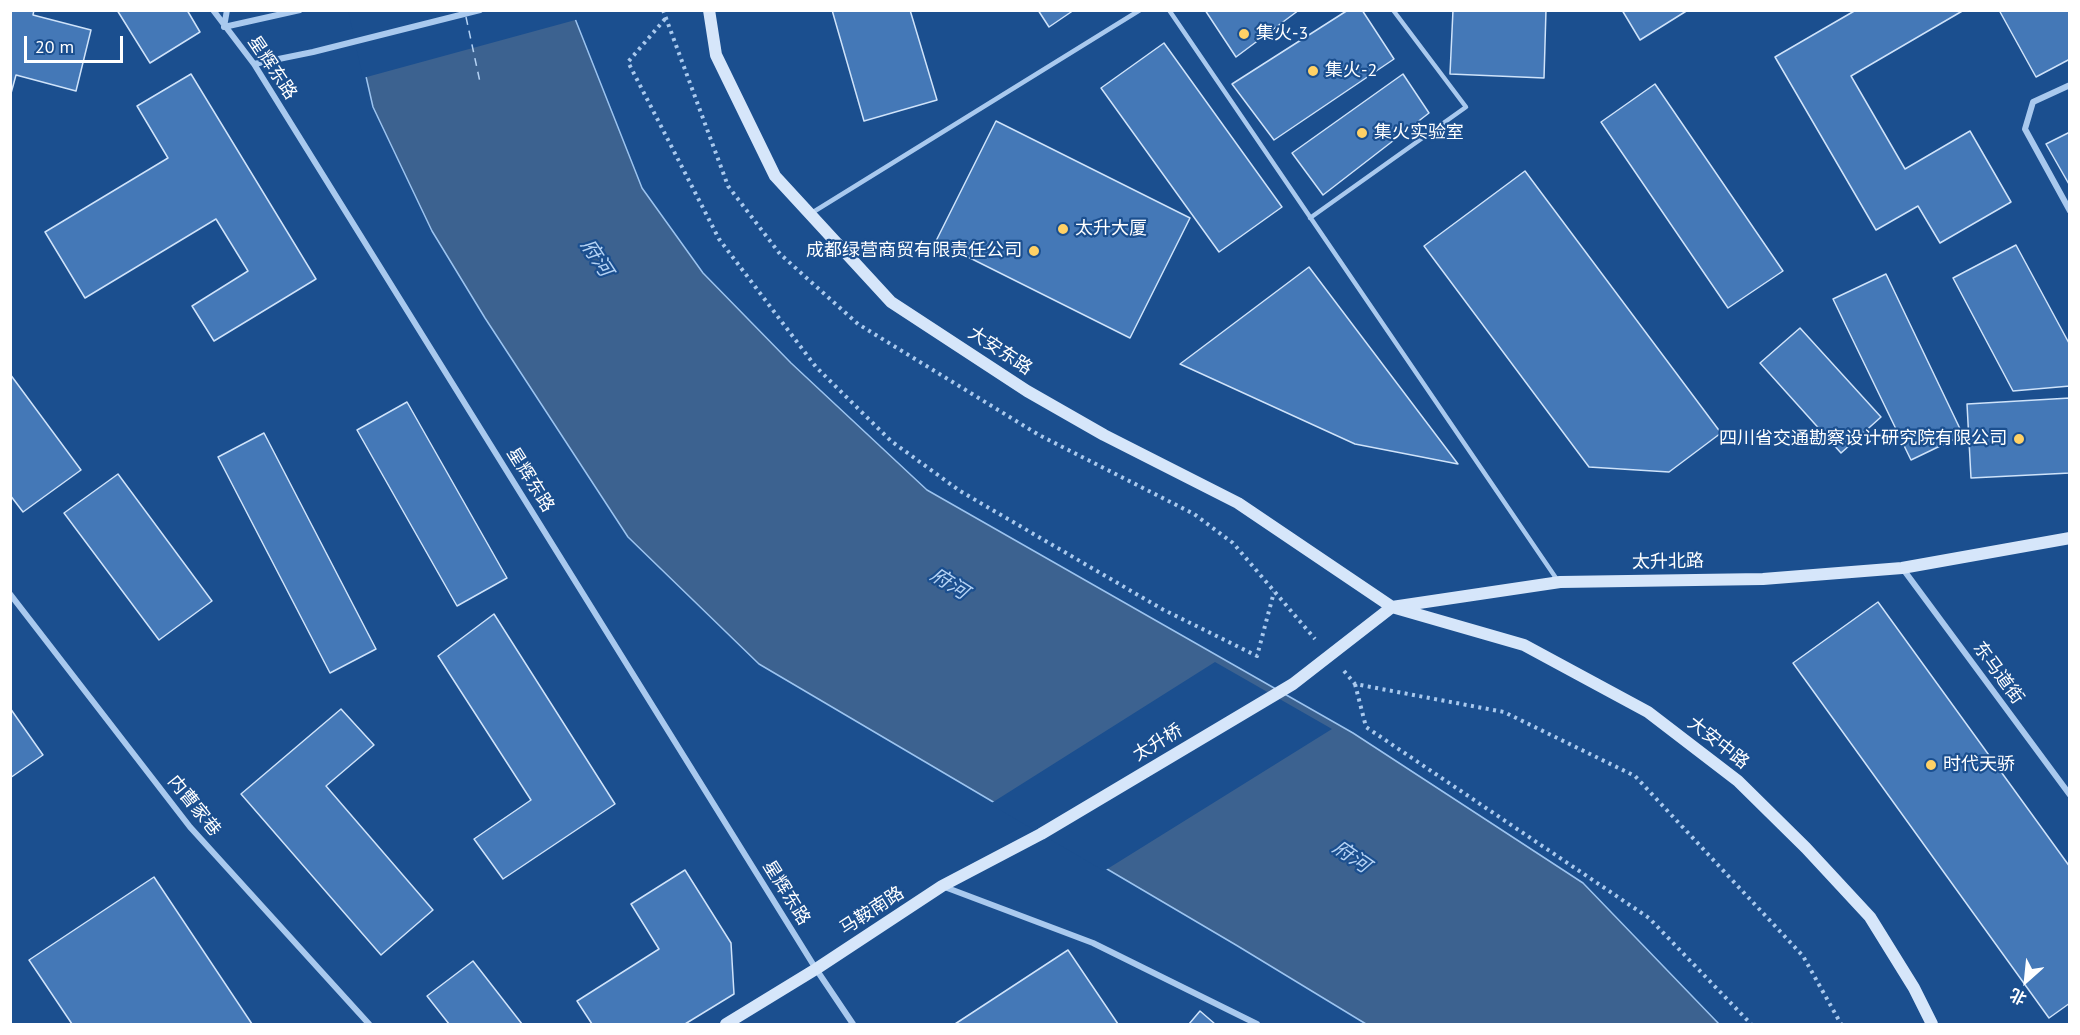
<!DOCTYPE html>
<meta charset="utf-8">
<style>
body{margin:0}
#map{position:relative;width:2080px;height:1035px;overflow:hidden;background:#1b4f8f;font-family:"PT Sans","Noto Sans SC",sans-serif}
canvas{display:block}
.frame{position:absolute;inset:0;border:12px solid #fff;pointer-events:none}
.north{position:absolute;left:1996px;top:951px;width:60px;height:60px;-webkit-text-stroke:4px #1b4f8f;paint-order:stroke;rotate:207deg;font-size:16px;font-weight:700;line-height:24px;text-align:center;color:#fff}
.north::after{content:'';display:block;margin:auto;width:21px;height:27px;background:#fff;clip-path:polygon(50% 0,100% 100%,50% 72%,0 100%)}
.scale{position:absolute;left:24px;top:36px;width:99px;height:27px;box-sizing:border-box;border:3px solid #fff;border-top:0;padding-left:8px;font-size:18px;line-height:21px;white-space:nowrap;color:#fff;-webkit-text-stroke:4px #1b4f8f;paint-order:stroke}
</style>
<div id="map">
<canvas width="2080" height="1035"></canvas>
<div class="frame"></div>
<div class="north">北</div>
<div class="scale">20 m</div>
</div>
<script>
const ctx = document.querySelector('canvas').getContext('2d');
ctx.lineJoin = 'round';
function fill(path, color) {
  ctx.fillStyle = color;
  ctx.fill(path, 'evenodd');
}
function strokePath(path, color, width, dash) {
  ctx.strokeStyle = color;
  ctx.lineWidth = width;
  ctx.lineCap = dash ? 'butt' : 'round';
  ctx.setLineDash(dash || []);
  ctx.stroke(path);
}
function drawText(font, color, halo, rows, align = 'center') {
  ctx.font = font + ' "PT Sans","Noto Sans SC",sans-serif';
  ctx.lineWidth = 4.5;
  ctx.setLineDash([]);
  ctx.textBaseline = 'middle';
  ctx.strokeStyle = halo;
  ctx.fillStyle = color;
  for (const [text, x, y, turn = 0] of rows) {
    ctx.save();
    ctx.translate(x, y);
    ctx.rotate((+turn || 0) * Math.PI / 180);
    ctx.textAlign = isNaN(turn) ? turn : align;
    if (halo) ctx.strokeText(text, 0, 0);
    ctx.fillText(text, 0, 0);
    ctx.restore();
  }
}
const water = new Path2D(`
 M351 11H572L642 188 703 273 791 363 927 490 1353 733 1583 883 1719 1024H1366L1236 945 759 664 628 537 485 318 432 231 373 107Z`);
fill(water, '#3c6290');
strokePath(water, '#9cc4f0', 1.5);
fill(new Path2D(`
 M348 10H576L579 19 363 78Z
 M1215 662 1332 729 1104 871 990 804Z`), '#1b4f8f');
strokePath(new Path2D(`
 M466 17 480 82`), '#b5d3f5', 1.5, [8, 6]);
const building = new Path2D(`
 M10 10H34L33 15 91 30 76 91 16 75 10 97Z
 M117 10H187L200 32 150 63Z
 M832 10H910L937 100 864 121Z
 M1038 10H1074L1049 27Z
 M1205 10H1299L1236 57Z
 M1348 10H1362L1394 59 1274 140 1232 84Z
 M1453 10H1546L1544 78 1450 74Z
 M1622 10H1688L1640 40Z
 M1856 10H1964L1851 76 1905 169 1970 131 2011 202 1940 243 1918 206 1876 230 1775 57Z
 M1999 10H2070V59L2036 77Z
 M1164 43 1282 207 1219 252 1101 88Z
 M191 74 316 279 214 341 192 306 248 271 216 219 85 298 45 232 168 158 137 106Z
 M1403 74 1429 113 1323 195 1292 153Z
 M1655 84 1783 271 1728 308 1601 122Z
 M996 121 1190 218 1130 338 936 241Z
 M2070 132V186L2046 144Z
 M1525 171 1721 433 1669 472 1589 467 1424 246Z
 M2016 245 2070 345V386L2013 391 1953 278Z
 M1309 267 1458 464 1355 444 1180 364Z
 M1886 274 1963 435 1911 460 1833 299Z
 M1800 328 1881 417 1841 453 1760 363Z
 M10 374 81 470 23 512 10 495Z
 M2070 398V473L1971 478 1967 404Z
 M407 402 507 578 457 606 357 430Z
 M264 433 376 649 330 673 218 457Z
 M118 474 212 601 159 640 64 513Z
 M1878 602 2070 867V1003L2049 1018 1793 663Z
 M494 614 615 804 503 879 474 839 531 800 438 656Z
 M10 708 43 755 10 778Z
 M341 709 374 745 326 786 433 910 381 955 241 794Z
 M685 870 731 943 734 994 685 1024H592L577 1001 659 949 631 904Z
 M154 877 252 1024H72L29 960Z
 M1068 950 1118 1024H955Z
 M473 961 522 1024H449L427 996Z
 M1200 1011 1215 1024H1189Z`);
fill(building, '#4478b7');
strokePath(building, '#cfe3fa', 1.5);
strokePath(new Path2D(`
 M663 10 728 186 780 254 858 324 1039 435 1194 514 1233 543 1315 639
 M665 19 628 62 719 239 816 367 891 441 960 491 1162 609 1257 656 1274 592
 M1344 671 1355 684 1504 712 1635 776 1803 956 1841 1024
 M1355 684 1366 727 1649 918 1751 1024`), '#a9c9ee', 4, [3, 4.5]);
strokePath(new Path2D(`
 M1169 10 1558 581
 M810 214 1140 10
 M1310 218 1466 107 1393 10`), '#a9c9ee', 4.5);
strokePath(new Path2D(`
 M213 10 254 64 816 969 853 1024
 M224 27 300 10
 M224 27 227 10
 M254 64 313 52 480 10
 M2070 85 2033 102 2025 129 2070 211
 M1903 569 2070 795
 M10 594 190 827 369 1024
 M942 886 1093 943 1257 1024`), '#a9c9ee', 6);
strokePath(new Path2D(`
 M709 10 716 55 775 176 891 302 1027 391 1104 435 1238 503 1392 607 1524 645 1648 712 1738 781 1806 848 1870 917 1914 988 1932 1024
 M726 1024 816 969 942 886 1041 834 1293 684 1392 607 1560 582 1763 579 1902 568 2070 538`), '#d6e6fa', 12);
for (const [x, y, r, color] of [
 [1244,34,6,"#ffd166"],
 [1313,71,6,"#ffd166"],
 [1362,133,6,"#ffd166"],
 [1063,229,6,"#ffd166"],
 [1034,251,6,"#ffd166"],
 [2019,439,6,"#ffd166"],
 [1931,765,6,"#ffd166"]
]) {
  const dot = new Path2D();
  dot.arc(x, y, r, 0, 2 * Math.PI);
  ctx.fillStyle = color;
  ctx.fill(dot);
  strokePath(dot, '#1b4f8f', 2);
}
drawText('18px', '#fff', '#1b4f8f', [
 ["集火-3",1256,34],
 ["集火-2",1325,71],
 ["集火实验室",1374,133],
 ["太升大厦",1075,229],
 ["成都绿营商贸有限责任公司",1022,251,"right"],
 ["四川省交通勘察设计研究院有限公司",2007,439,"right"],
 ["时代天骄",1943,765]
], 'left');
drawText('18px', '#fff', '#1b4f8f', [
 ["星辉东路",272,68,56],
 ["大安东路",1000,351,33],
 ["星辉东路",530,480,58],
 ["太升北路",1668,562,-1],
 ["东马道街",1998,673,54],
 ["太升桥",1158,743,-31],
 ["大安中路",1718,743,38],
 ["内曹家巷",194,806,51],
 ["星辉东路",786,893,58],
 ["马鞍南路",872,911,-33]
]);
drawText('italic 20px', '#b5d3f5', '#1b4f8f', [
 ["府河",596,258,57],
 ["府河",949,584,33],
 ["府河",1351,857,35]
]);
</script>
